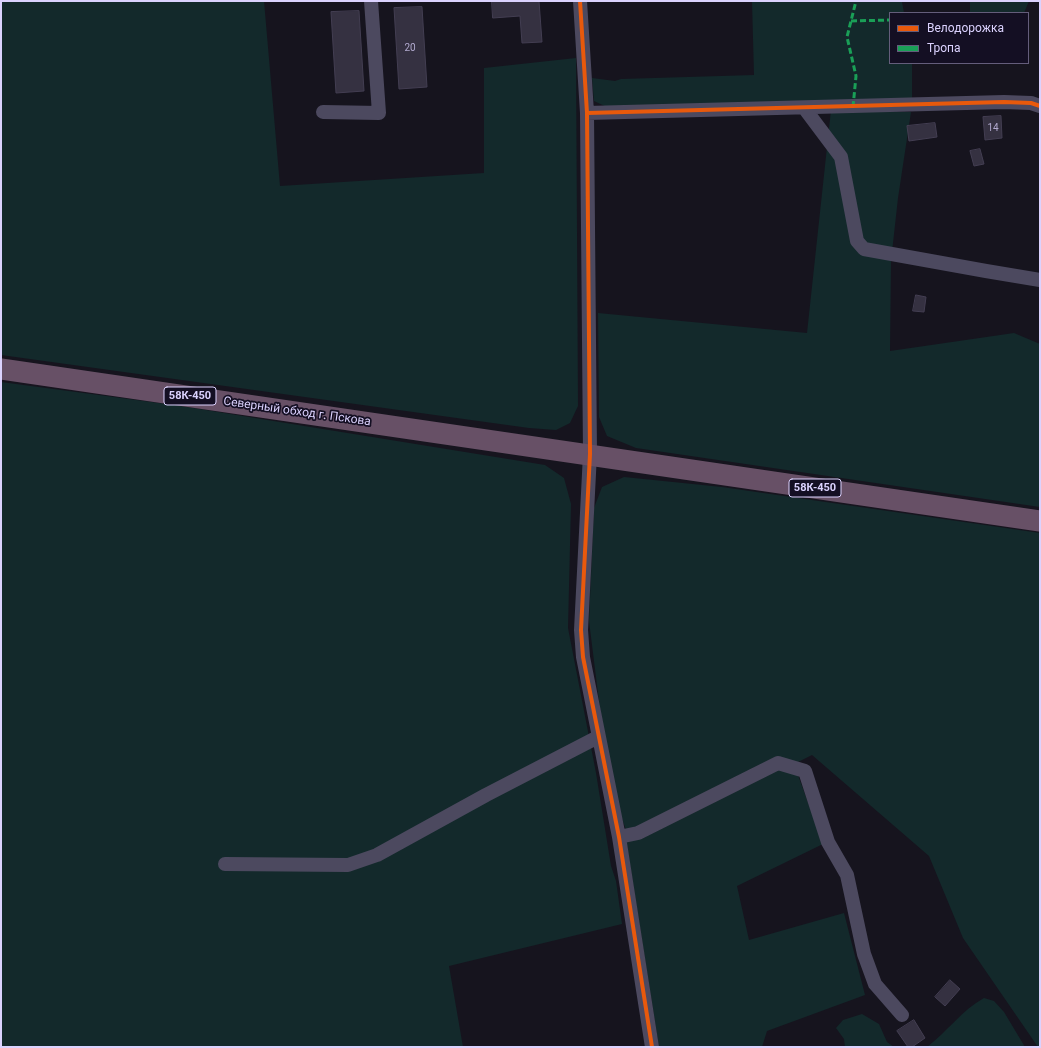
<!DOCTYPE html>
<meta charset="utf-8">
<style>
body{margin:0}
#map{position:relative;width:1041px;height:1048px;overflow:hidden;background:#16141e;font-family:Roboto,sans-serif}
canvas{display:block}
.frame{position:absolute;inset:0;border:2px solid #dbd2fe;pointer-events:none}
.legend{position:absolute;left:889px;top:12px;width:140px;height:52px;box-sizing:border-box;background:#140f23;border:1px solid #645d7b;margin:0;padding:5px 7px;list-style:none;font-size:12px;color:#dbd2fe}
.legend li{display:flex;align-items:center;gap:8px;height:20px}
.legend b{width:20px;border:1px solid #645d7b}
</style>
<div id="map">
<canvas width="1041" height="1048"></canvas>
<div class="frame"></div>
<ul class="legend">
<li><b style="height:5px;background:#e8590c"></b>Велодорожка</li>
<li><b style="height:5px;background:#1a9f57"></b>Тропа</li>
</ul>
</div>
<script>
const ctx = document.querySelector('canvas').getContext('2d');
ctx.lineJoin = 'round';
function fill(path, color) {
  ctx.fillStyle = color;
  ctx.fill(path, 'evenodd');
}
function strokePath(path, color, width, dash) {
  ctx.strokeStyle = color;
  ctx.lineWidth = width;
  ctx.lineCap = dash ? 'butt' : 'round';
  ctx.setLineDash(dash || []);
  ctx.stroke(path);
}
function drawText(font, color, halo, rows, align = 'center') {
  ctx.font = font + ' Roboto,sans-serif';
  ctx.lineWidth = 3.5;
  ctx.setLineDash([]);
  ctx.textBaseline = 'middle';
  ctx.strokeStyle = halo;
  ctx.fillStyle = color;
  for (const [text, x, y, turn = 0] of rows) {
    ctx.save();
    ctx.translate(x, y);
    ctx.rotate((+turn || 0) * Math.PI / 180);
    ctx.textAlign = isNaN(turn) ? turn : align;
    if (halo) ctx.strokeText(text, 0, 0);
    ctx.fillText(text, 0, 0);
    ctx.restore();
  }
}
fill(new Path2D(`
 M1 1H264L280 186 484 173V68L576 58 578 406 570 423 556 430 529 428 1 355Z
 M752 1 902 2 904 13H890V63H912V100L611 109 594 101 592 78 615 81 621 79 754 75Z
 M970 1H1029L1024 13H970Z
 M831 110 911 112 898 198 891 261 890 351 1014 333 1040 344V507L636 448 607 436 599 417 598 313 807 333Z
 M1 382 181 406 545 465 564 478 571 504 568 628 596 773 611 866 616 881 622 924 449 966 463 1047H1Z
 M624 477 722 487 1040 533V1047H1038L963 938 929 856 812 755 794 764 823 844 737 886 749 940 844 913 865 995 767 1031 762 1047H659L627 846 626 830 619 810 600 709 589 621 594 508 602 487Z
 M984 998 994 1001 1004 1012 1025 1047H927C947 1032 962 1010 984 998Z
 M862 1014 879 1024 887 1042 894 1047H845L844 1039 836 1028 843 1020Z`), '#13292b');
const building = new Path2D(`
 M492 1H539L542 42 522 43 520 16 493 18Z
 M422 7 427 87 399 89 394 8Z
 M359 11 364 91 336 93 331 12Z
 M1001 116 1002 138 985 140 983 117Z
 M935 123 937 137 909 141 907 126Z
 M980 149 984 164 974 166 970 151Z
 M916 295 926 297 924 312 913 311Z
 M950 980 960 989 945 1006 935 997Z
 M914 1020 925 1038 912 1047H908L897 1031Z`);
fill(building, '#353141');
strokePath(building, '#433e52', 1);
strokePath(new Path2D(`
 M580 1 587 113 590 454 581 630 583 657 619 837 652 1047
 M805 109 841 157 857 241 864 249 986 271 1040 280
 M323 112 379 113 371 1
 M587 113 1004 102 1031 103 1040 106
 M619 837 638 833 778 763 805 771 828 842 847 875 864 954 875 984 902 1015
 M225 864 348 865 377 855 486 795 598 737`), '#4c495f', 14);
strokePath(new Path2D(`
 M1 369 1040 521`), '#675066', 21);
strokePath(new Path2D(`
 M851 21 890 20
 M853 107 856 76 847 37 856 1`), '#1a9f57', 3, [6, 3]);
strokePath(new Path2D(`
 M580 1 587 113 590 454 581 630 583 657 619 837 652 1047
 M587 113 1004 102 1031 103 1040 106`), '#e8590c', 4);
drawText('10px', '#b2aacf', null, [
 ["20",410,48],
 ["14",993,128]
]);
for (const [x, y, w] of [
 [190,396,52],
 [815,488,52]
]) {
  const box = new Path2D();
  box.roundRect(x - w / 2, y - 9, w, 18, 3);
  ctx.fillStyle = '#140f23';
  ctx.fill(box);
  strokePath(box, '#dbd2fe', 1);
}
drawText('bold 11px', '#dbd2fe', null, [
 ["58К-450",190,396],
 ["58К-450",815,488]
]);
drawText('12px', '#dbd2fe', '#140f23', [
 ["Северный обход г. Пскова",297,412,8]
]);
</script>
